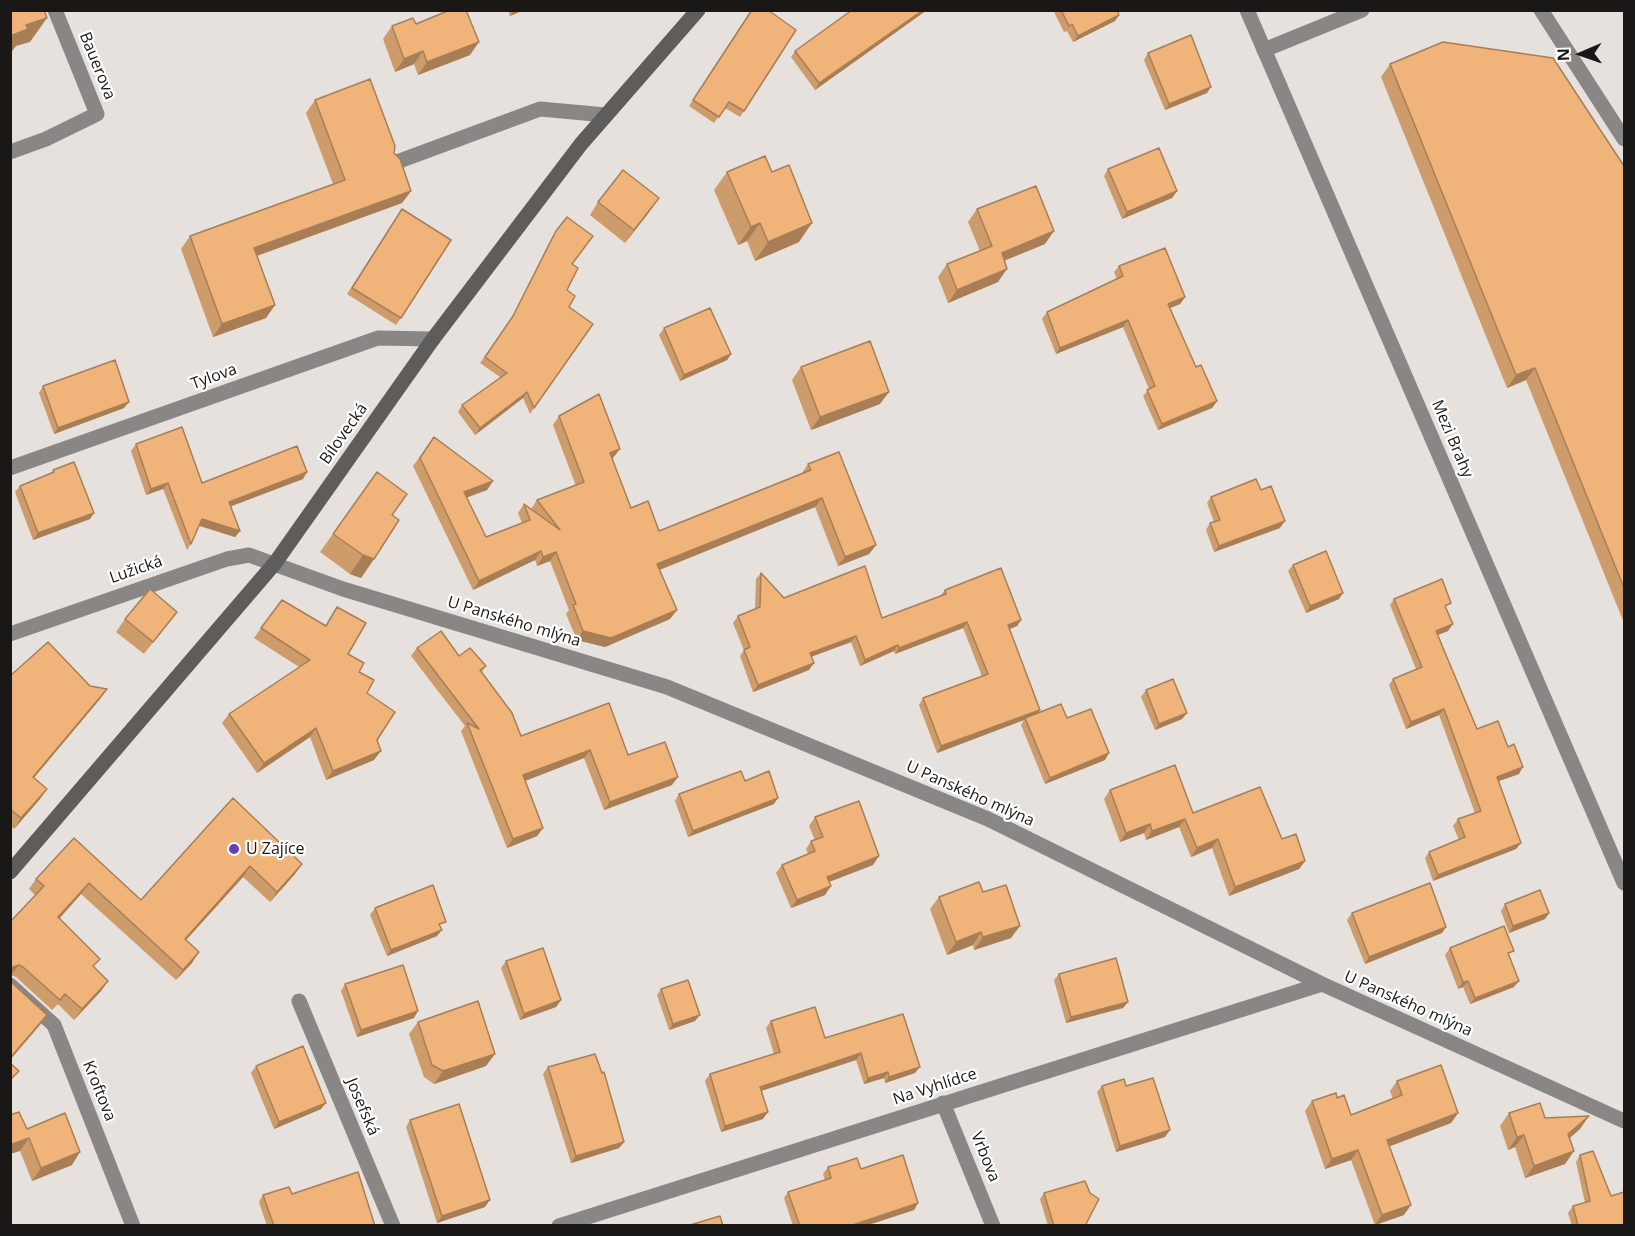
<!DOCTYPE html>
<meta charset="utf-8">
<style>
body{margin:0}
#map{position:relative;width:1635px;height:1236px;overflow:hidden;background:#e6e1dd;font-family:"Open Sans",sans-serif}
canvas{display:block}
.frame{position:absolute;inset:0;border:12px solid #1a1817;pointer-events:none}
.north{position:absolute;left:1551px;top:24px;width:60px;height:60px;-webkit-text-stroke:4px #fff;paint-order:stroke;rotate:268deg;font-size:16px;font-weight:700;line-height:24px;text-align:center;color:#1a1817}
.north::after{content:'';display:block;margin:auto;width:21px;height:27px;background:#1a1817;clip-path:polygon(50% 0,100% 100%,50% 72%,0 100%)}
</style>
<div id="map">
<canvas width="1635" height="1236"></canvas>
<div class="frame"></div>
<div class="north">N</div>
</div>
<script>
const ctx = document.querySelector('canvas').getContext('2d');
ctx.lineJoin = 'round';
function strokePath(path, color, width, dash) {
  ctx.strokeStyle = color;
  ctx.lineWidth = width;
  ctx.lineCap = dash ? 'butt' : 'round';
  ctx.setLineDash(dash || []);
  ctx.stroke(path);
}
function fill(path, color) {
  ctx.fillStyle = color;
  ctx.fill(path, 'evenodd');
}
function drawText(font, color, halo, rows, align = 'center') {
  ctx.font = font + ' "Open Sans",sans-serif';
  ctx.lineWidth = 4.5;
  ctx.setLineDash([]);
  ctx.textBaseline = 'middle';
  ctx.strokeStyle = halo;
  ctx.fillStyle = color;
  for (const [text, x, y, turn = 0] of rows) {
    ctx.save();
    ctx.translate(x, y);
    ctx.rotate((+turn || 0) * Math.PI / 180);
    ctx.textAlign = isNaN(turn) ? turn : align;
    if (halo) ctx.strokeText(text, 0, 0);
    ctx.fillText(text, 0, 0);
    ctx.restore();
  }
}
strokePath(new Path2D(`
 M1541 10 1624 139
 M1264 50 1362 10`), '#898786', 15);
strokePath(new Path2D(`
 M1247 10 1624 883
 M10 152 46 139 97 114 55 10
 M394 163 540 109 606 115
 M10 468 378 338 433 339
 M10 634 227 559 249 555 343 589 667 687 988 819 1322 984 1624 1121
 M10 985 54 1025 133 1226
 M299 1001 393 1226
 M943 1103 993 1226
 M559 1226 1322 984`), '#898786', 15);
strokePath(new Path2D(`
 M10 872 275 563 433 339 581 144 698 10`), '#5f5d5a', 15);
fill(new Path2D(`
 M508 10H524L510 16Z
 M751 10 744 111 740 117 725 108 714 123 689 106Z
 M927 10 815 90 791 57 795 51Z
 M1053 10H1117L1119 15 1115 21 1073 42 1067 31 1064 32Z
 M416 24 470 55 418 75 414 64 395 72 383 39 392 26Z
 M1148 53 1207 93 1165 110 1144 60Z
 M1390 64 1624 166V623L1526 380 1507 388 1381 77Z
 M315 100 394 153 411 191 402 203 257 256 275 305 266 318 213 337 181 249 190 236 333 184 306 113Z
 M1108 169 1177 191 1172 198 1122 219 1104 176Z
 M727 172 799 242 755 261 747 241 738 245 714 190Z
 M598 202 650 211 625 243 590 215Z
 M977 209 1045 244 1004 261 998 282 948 303 938 277 947 264 980 251 968 222Z
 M398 215 401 318 396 325 347 294Z
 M567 217 572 264 567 290 569 307 593 324 530 414 523 398 475 435 458 412 462 405 500 377 480 363 509 323 552 237Z
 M1119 266 1185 297 1180 304 1170 308 1196 367 1217 401 1212 408 1158 430 1143 396 1149 389 1123 327 1056 354 1042 319 1047 312 1117 279 1114 272Z
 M664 328 731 354 727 360 680 381 659 335Z
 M801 367 880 404 811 430 792 380Z
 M43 386 124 408 54 434 39 393Z
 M559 416 613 458 612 459 631 508 659 531 802 473 808 464 876 545 869 554 838 566 815 507 660 570 677 610 670 619 605 647 577 640 566 614 569 610 550 561 537 566 535 560 473 590 413 466 434 437 493 481 487 490 466 497 486 537 522 523 518 513 524 504 531 509 537 500 576 486 553 425Z
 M136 444 202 483 303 479 230 506 240 531 235 537 199 526 191 544 187 550 163 489 146 495 131 451Z
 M53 470 94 513 90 519 33 540 15 492 20 486 51 474Z
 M377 472 392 515 374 559 361 578 350 574 320 552Z
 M1261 490 1280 528 1214 552 1206 530 1210 523 1214 522 1207 503 1211 497Z
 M1293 565 1339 599 1306 613 1288 571Z
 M761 573 784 598 882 618 940 596 945 590 1021 620 1017 626 1009 629 1040 710 1037 714 1067 718 1105 760 1045 784 1021 725 1024 720 937 753 919 705 923 698 982 676 963 628 895 654 894 651 860 666 851 642 811 657 809 670 753 692 740 656 744 650 733 623 738 616 755 609 756 579Z
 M1394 599 1447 610 1448 631 1438 635 1477 729 1508 747 1519 774 1499 781 1521 843 1516 849 1433 881 1425 858 1429 852 1459 840 1453 826 1458 819 1475 813 1439 715 1406 729 1389 685 1393 679 1416 669 1390 605Z
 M337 607 348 654 359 672 367 693 377 740 374 760 326 780 310 737 257 773 222 723 229 714 299 667 254 638 261 628 325 626Z
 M177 612 144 654 116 632 125 619Z
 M417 648 459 656 486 666 482 672 521 736 628 755 672 785 604 810 584 758 525 781 543 828 537 836 507 848 461 731 465 726 411 656Z
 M10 676 100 699 34 778 40 799 14 829 10 825Z
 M1146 690 1187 713 1182 719 1155 730 1141 697Z
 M745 781 774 804 688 837 675 801 679 794Z
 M1110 790 1282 839 1305 861 1299 869 1229 896 1212 848 1191 857 1179 827 1146 840 1144 833 1120 842 1104 799Z
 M233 798 295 874 270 902 243 877 186 940 192 963 176 980 81 894 59 918 94 968 108 981 101 991 74 1020 58 1004 52 1010 16 977 11 975 35 895 29 889 36 879 74 838 141 900Z
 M815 817 873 865 829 882 825 895 791 908 776 873 782 865 808 854 806 849 811 841 815 840 809 826Z
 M983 892 1011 938 974 950 973 945 947 955 930 909 939 897Z
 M1505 904 1549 913 1545 919 1509 933 1501 911Z
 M375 908 441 928 437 936 387 956 370 915Z
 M1352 913 1446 927 1442 933 1365 964 1347 920Z
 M1450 948 1510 957 1514 987 1470 1004 1463 987 1458 989 1445 955Z
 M506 961 561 1000 556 1007 520 1020 501 968Z
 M1059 974 1128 1002 1123 1008 1066 1023 1054 980Z
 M345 984 414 1018 357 1037 341 991Z
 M661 989 695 1021 669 1030 657 995Z
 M771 1021 825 1038 915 1073 885 1083 884 1078 864 1084 856 1060 761 1091 763 1119 721 1132 705 1081 710 1074 774 1054 766 1028Z
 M418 1022 486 1066 434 1084 424 1077 409 1034Z
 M256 1066 321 1109 274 1129 251 1073Z
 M548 1067 602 1073 624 1142 619 1148 571 1163 543 1074Z
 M1397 1081 1458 1113 1451 1123 1389 1146 1404 1215 1375 1225 1351 1160 1325 1169 1305 1111 1312 1101 1337 1098 1351 1115 1393 1099 1390 1091Z
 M1102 1086H1126L1165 1137 1116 1152 1097 1092Z
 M1509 1113 1545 1118 1580 1129 1570 1138 1574 1151 1565 1164 1525 1178 1515 1147 1508 1150 1500 1126Z
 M410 1120 485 1207 437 1223 406 1127Z
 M27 1129 72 1165 32 1181 20 1151Z
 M1580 1155 1611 1196 1624 1226H1572L1568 1213 1573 1206 1585 1203 1576 1162Z
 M828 1167 861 1169 918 1203 914 1210 865 1226H793L784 1198 788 1192 825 1180 823 1174Z
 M1044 1193 1085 1226H1048L1040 1199Z
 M292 1194 375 1226H267L259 1202 263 1195Z`), '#ce9b6a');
fill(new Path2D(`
 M514 10H524L510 16Z
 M923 10H927L815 90 819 83Z
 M1119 15 1115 21 1073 42 1078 36Z
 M47 18 30 42 16 46 10 54V36L26 25Z
 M479 42 470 55 418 75 427 62Z
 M423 51 414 64 395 72 404 59Z
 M1211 87 1207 93 1165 110 1169 104Z
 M411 191 402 203 245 260 254 248Z
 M1177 191 1172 198 1122 219 1127 212Z
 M659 198 650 211 625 243 634 230Z
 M760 223 747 241 738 245 751 227Z
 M812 223 799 242 755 261 768 242Z
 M1054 231 1045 244 993 265 1002 253Z
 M1007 269 998 282 948 303 957 290Z
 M1185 297 1180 304 1163 311 1168 304Z
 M275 305 266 318 213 337 222 324Z
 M1128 320 1123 327 1056 354 1060 348Z
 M731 354 727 360 680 381 684 375Z
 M1535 368 1526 380 1507 388 1516 375Z
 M527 392 523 398 475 435 480 428Z
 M889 392 880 404 811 430 820 417Z
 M1217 401 1212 408 1158 430 1162 424Z
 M129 402 124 408 54 434 58 428Z
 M620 449 613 458 604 462 610 453Z
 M307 472 303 479 224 509 229 502Z
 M493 481 487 490 458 501 464 492Z
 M168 483 163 489 146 495 151 489Z
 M822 498 815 507 651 573 657 564Z
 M94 513 90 519 33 540 38 533Z
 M202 519 240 531 235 537 198 525Z
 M1285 521 1280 528 1214 552 1219 546Z
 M876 545 869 554 838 566 845 557Z
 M541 551 535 560 473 590 479 581Z
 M556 552 550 561 537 566 543 557Z
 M363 555 374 559 361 578 350 574Z
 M1343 593 1339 599 1306 613 1310 606Z
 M677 610 670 619 605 647 577 640 583 631Z
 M1021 620 1017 626 1003 632 1008 625Z
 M967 622 963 628 895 654 899 648Z
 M1453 624 1448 631 1432 637 1436 631Z
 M856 636 851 642 805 659 810 653Z
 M898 645 894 651 860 666 865 660Z
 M814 663 809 670 753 692 758 685Z
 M107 689 100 699 26 787 33 777Z
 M1444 709 1439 715 1406 729 1411 722Z
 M1040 710 1035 716 1025 718 1024 720 937 753 941 746Z
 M1187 713 1182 719 1155 730 1159 724Z
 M316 728 310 737 257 773 264 763Z
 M590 750 584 758 517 784 523 775Z
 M381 751 374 760 326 780 333 771Z
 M1109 753 1105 760 1045 784 1050 778Z
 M1523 767 1519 774 1493 783 1497 777Z
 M678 777 672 785 604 810 610 802Z
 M47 789 40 799 14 829 21 818Z
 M778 798 774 804 688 837 693 831Z
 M1185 819 1179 827 1146 840 1152 831Z
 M1150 824 1144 833 1120 842 1126 833Z
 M543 828 537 836 507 848 513 839Z
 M1218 839 1212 848 1191 857 1197 848Z
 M1521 843 1516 849 1433 881 1438 875Z
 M879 856 873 865 821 885 827 877Z
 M1305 861 1299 869 1229 896 1235 887Z
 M302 864 295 874 270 902 277 892Z
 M250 866 243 877 177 950 185 939Z
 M89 883 81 894 51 928 58 917Z
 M831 886 825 895 791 908 797 900Z
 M1549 913 1545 919 1509 933 1513 926Z
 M1020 926 1011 938 974 950 983 937Z
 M1446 927 1442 933 1365 964 1369 957Z
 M442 930 437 936 387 956 391 950Z
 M981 932 973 945 947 955 956 942Z
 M199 952 192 963 176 980 183 970Z
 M19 965 11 975 10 976 11 968Z
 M108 981 101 991 74 1020 82 1009Z
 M1468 981 1463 987 1458 989 1463 982Z
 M1519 981 1514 987 1470 1004 1475 998Z
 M561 1000 556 1007 520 1020 524 1014Z
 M1128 1002 1123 1008 1066 1023 1071 1017Z
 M418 1011 414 1018 357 1037 361 1030Z
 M47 1015 40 1025 10 1060V1058Z
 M700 1015 695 1021 669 1030 673 1024Z
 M861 1053 856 1060 755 1093 760 1087Z
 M495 1054 486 1066 434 1084 443 1071Z
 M920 1067 915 1073 885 1083 889 1077Z
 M888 1072 884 1078 864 1084 868 1078Z
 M326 1103 321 1109 274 1129 279 1122Z
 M768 1112 763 1119 721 1132 725 1126Z
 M1458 1113 1451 1123 1380 1150 1387 1140Z
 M1589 1116 1580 1129 1560 1146 1568 1134Z
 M1170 1130 1165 1137 1116 1152 1120 1146Z
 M1524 1135 1515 1147 1508 1150 1517 1137Z
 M29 1138 20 1151 10 1154V1145Z
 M624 1142 619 1148 571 1163 576 1156Z
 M1358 1150 1351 1160 1325 1169 1332 1159Z
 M1574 1151 1565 1164 1525 1178 1534 1166Z
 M80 1152 72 1165 32 1181 41 1168Z
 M490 1200 485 1207 437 1223 442 1216Z
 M918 1203 914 1210 865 1226H850Z
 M1411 1205 1404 1215 1375 1225 1382 1215Z`), '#a87e56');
const building = new Path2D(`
 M10 10H44L47 18 26 25 28 29 10 36Z
 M450 10H466L479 42 427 62 423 51 404 59 392 26 413 18 416 24Z
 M752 10H768L796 30 744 111 729 102 719 117 693 100Z
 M852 10H923L819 83 795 51Z
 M1061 10H1117L1119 15 1078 36 1072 24 1069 26Z
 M1191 35 1211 87 1169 104 1148 53Z
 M1443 42 1553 58 1624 166V588L1535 368 1516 375 1390 64Z
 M370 79 395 146 394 153 400 159 411 191 254 248 275 305 222 324 190 236 345 180 315 100Z
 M1159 148 1177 191 1127 212 1108 169Z
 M765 156 772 172 789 165 812 223 768 242 760 223 751 227 727 172Z
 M623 170 659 198 634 230 598 202Z
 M1036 186 1054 231 1002 253 1007 269 957 290 947 264 992 246 977 209Z
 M402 209 451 240 401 318 352 288Z
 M567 217 593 236 572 264 578 268 567 290 575 296 569 307 593 324 534 408 527 392 480 428 462 405 507 373 485 357 513 316 556 231Z
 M1165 248 1185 297 1168 304 1196 367 1201 365 1217 401 1162 424 1147 390 1155 386 1128 320 1060 348 1047 312 1123 276 1119 266Z
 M710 308 731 354 684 375 664 328Z
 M870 341 889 392 820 417 801 367Z
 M115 360 129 402 58 428 43 386Z
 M599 394 620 449 610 453 631 508 648 501 659 531 811 470 808 464 839 452 876 545 845 557 822 498 657 564 677 610 611 638 583 631 573 605 576 604 556 552 543 557 541 551 479 581 420 458 434 437 493 481 464 492 486 537 530 520 524 504 560 530 537 500 584 482 559 416Z
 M182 427 202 483 297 446 307 472 229 502 240 531 202 519 191 544 168 483 151 489 136 444Z
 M74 462 94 513 38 533 20 486 54 472 53 470Z
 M377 472 407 494 392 515 399 520 374 559 363 555 333 534Z
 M1256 479 1261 490 1271 486 1285 521 1219 546 1210 523 1220 520 1211 497Z
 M1326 551 1343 593 1310 606 1293 565Z
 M865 566 882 618 946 594 945 590 1001 568 1021 620 1008 625 1040 710 941 746 923 698 988 674 967 622 899 648 898 645 865 660 856 636 810 653 814 663 758 685 744 650 750 647 738 616 760 607 761 573 784 598Z
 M1442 579 1451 603 1445 606 1453 624 1436 631 1477 729 1498 721 1508 747 1514 744 1523 767 1497 777 1521 843 1438 875 1429 852 1465 837 1458 819 1481 811 1444 709 1411 722 1393 679 1422 667 1394 599Z
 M150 589 177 612 153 642 125 619Z
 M282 600 326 626 337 607 366 623 348 654 364 663 359 672 374 680 367 693 395 712 377 740 381 751 333 771 316 728 264 763 229 714 310 660 261 628Z
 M441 631 459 656 470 648 486 666 480 670 512 713 521 736 609 703 628 755 665 742 678 777 610 802 590 750 523 775 543 828 513 839 467 723 479 729 417 648Z
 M48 642 90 686 107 689 33 777 47 789 21 818 10 809V676Z
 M1173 679 1187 713 1159 724 1146 690Z
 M1061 704 1067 718 1091 709 1109 753 1050 778 1025 718Z
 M1175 765 1193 813 1260 787 1282 839 1296 834 1305 861 1235 887 1218 839 1197 848 1185 819 1152 831 1150 824 1126 833 1110 790Z
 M741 771 745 781 769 771 778 798 693 831 679 794Z
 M233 798 302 864 277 892 250 866 185 939 199 952 183 970 89 883 58 917 100 959 93 966 108 981 82 1009 65 994 60 1000 23 967 19 965 10 968V922L44 886 36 879 74 838 141 900Z
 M859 801 879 856 827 877 831 886 797 900 782 865 815 851 811 841 823 837 815 817Z
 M979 882 983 892 1006 885 1020 926 983 937 981 932 956 942 939 897Z
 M1430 883 1446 927 1369 957 1352 913Z
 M433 885 446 922 439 924 442 930 391 950 375 908Z
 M1540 890 1549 913 1513 926 1505 904Z
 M1504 926 1514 951 1508 953 1519 981 1475 998 1468 981 1463 982 1450 948Z
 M543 948 561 1000 524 1014 506 961Z
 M1116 958 1128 1002 1071 1017 1059 974Z
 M403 965 418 1011 361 1030 345 984Z
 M688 980 700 1015 673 1024 661 989Z
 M10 981 47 1015 10 1058Z
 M478 1001 495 1054 443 1071 432 1065 418 1022Z
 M815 1007 825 1038 903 1014 920 1067 889 1077 888 1072 868 1078 861 1053 760 1087 768 1112 725 1126 710 1074 780 1052 771 1021Z
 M303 1046 326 1103 279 1122 256 1066Z
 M595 1054 602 1073 604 1072 624 1142 576 1156 548 1067Z
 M10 1063 19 1071 10 1080Z
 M1441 1065 1458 1113 1387 1140 1411 1205 1382 1215 1358 1150 1332 1159 1312 1101 1336 1093 1337 1098 1344 1095 1351 1115 1402 1095 1397 1081Z
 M1153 1078 1170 1130 1120 1146 1102 1086 1124 1079 1126 1086Z
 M1540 1103 1545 1118 1589 1116 1568 1134 1574 1151 1534 1166 1524 1135 1517 1137 1509 1113Z
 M459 1104 490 1200 442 1216 410 1120Z
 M19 1112 27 1129 65 1113 80 1152 41 1168 29 1138 10 1145V1115Z
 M1593 1151 1611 1196 1624 1192V1226H1578L1573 1206 1590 1201 1580 1155Z
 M903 1155 918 1203 850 1226H800L788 1192 831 1178 828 1167 842 1163 857 1158 861 1169Z
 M358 1172 375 1226H274L263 1195 289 1187 292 1194Z
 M1085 1181 1090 1193 1099 1199 1085 1226H1054L1044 1193Z
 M720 1216 723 1226H687Z`);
fill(building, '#f0b47b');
strokePath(building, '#a87e56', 1.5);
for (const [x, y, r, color] of [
 [234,849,6,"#6a3eb6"]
]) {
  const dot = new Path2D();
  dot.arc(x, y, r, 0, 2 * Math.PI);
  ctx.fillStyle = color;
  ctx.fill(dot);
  strokePath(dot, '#fff', 2);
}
drawText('16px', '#1a1817', '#fff', [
 ["Bauerova",97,66,68],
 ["Tylova",214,377,-20],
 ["Bílovecká",344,434,-55],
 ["Mezi Brahy",1452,439,67],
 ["Lužická",136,570,-19],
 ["U Panského mlýna",514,622,17],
 ["U Panského mlýna",970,794,24],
 ["U Panského mlýna",1408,1004,24],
 ["Na Vyhlídce",935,1087,-18],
 ["Kroftova",99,1091,68],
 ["Josefská",362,1107,67],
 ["Vrbova",985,1157,68]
]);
drawText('16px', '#1a1817', '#fff', [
 ["U Zajíce",246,849]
], 'left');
</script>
